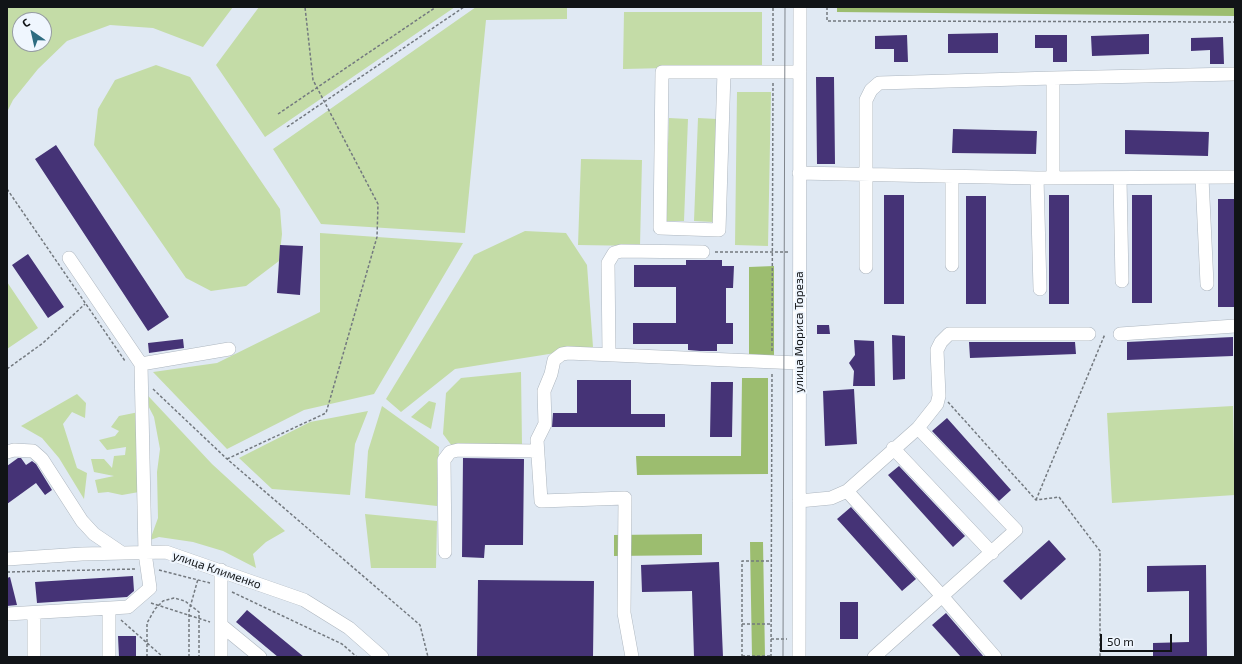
<!DOCTYPE html>
<meta charset="utf-8">
<style>
body{margin:0}
#map{position:relative;width:1242px;height:664px;overflow:hidden;background:#e0e9f3;font-family:"Exo 2",sans-serif}
canvas{display:block}
.frame{position:absolute;inset:0;border:8px solid #111417;pointer-events:none}
.north{position:absolute;left:12px;top:12px;width:40px;height:40px;box-sizing:border-box;background:#eff6fe;border:1px solid #969ca2;border-radius:50%;rotate:326deg;font-size:11px;font-weight:700;line-height:16px;text-align:center;color:#111417}
.north::after{content:'';display:block;margin:auto;width:14px;height:18px;background:#2d6c81;clip-path:polygon(50% 0,100% 100%,50% 72%,0 100%)}
.scale{position:absolute;left:1100px;top:634px;width:72px;height:18px;box-sizing:border-box;border:2px solid #111417;border-top:0;padding-left:5px;font-size:12px;line-height:14px;white-space:nowrap;color:#111417;-webkit-text-stroke:3px #eff6fe;paint-order:stroke}
</style>
<div id="map">
<canvas width="1242" height="664"></canvas>
<div class="frame"></div>
<div class="north">С</div>
<div class="scale">50 m</div>
</div>
<script>
const context = document.querySelector('canvas').getContext('2d');
context.lineJoin = 'round';
function fillPath(path, color) {
  context.fillStyle = color;
  context.fill(path, 'evenodd');
}
function poly(rows) {
  const path = new Path2D();
  for (const r of rows) {
    path.moveTo(r[0], r[1]);
    for (let i = 2; i < r.length; i += 2) path.lineTo(r[i], r[i + 1]);
  }
  return path;
}
function stroke(path, color, width, dash) {
  context.strokeStyle = color;
  context.lineWidth = width;
  context.lineCap = dash ? 'butt' : 'round';
  context.setLineDash(dash || []);
  context.stroke(path);
}
function write(font, color, halo, rows, align = 'center') {
  context.font = font + ' "Exo 2",sans-serif';
  context.lineWidth = 4;
  context.setLineDash([]);
  context.textBaseline = 'middle';
  context.strokeStyle = halo;
  context.fillStyle = color;
  for (const [text, x, y, turn = 0] of rows) {
    context.save();
    context.translate(x, y);
    context.rotate((+turn || 0) * Math.PI / 180);
    context.textAlign = isNaN(turn) ? turn : align;
    if (halo) context.strokeText(text, 0, 0);
    context.fillText(text, 0, 0);
    context.restore();
  }
}
fillPath(poly([
 [7,7,233,7,203,47,153,28,110,25,67,41,38,69,13,100,7,112],
 [20,20,44,20,44,44,20,44],
 [259,7,455,7,265,137,216,65],
 [476,7,567,7,567,19,486,20,465,233,321,224,273,149],
 [624,12,762,12,762,70,711,67,623,69],
 [156,65,190,77,280,209,282,234,279,261,246,286,211,291,186,278,94,145,98,109,115,80],
 [737,92,771,92,768,246,735,245],
 [669,118,688,119,684,221,665,221],
 [698,118,717,119,713,222,694,221],
 [581,159,642,160,640,246,578,245],
 [525,231,566,233,587,265,593,347,455,369,401,412,386,399,474,255],
 [320,233,463,243,374,394,304,410,227,449,153,372,217,363,320,312],
 [7,282,38,328,7,349],
 [521,372,522,445,452,446,443,434,446,393,461,378],
 [137,384,212,464,285,531,266,542,253,554,256,568,223,551,193,542,159,537,150,540,158,518,157,472,160,449,154,417],
 [77,394,86,403,85,418,72,412,63,424,77,468,87,473,84,499,59,458,42,438,21,426],
 [429,401,436,403,431,429,411,417],
 [382,406,439,447,437,506,365,498,368,451],
 [1233,406,1235,495,1112,503,1107,413],
 [368,411,355,444,350,495,272,489,239,458,310,422],
 [139,412,139,492,122,495,108,492,98,493,95,480,114,476,94,472,91,459,104,459,112,468,114,456,125,455,126,447,107,450,99,440,115,436,119,431,111,427,119,416],
 [365,514,437,521,436,568,371,568]
]), '#c4dca7');
fillPath(poly([
 [837,7,1235,7,1235,16,837,12],
 [774,266,774,357,749,358,749,267],
 [742,378,768,378,768,474,637,475,636,456,741,456],
 [702,534,702,555,614,556,614,535],
 [750,542,763,542,765,657,752,657]
]), '#9cbd6f');
fillPath(poly([
 [998,33,998,53,948,53,948,34],
 [1149,34,1149,54,1092,56,1091,36],
 [907,35,908,62,894,62,894,49,875,49,875,36],
 [1035,35,1067,35,1067,62,1053,62,1053,48,1035,48],
 [1223,37,1224,64,1210,64,1210,50,1191,51,1191,38],
 [816,77,834,77,835,164,817,164],
 [953,129,1037,131,1036,154,952,153],
 [1125,130,1209,132,1208,156,1125,154],
 [56,145,169,317,148,331,35,159],
 [884,195,904,195,904,304,884,304],
 [1049,195,1069,195,1069,304,1049,304],
 [1132,195,1152,195,1152,303,1132,303],
 [966,196,986,196,986,304,966,304],
 [1218,199,1235,199,1235,307,1218,307],
 [280,245,303,246,300,295,277,293],
 [28,254,64,307,48,318,12,265],
 [686,260,722,260,722,266,734,266,733,288,726,288,726,323,733,323,733,344,717,344,717,351,700,351,688,350,688,344,633,344,633,323,676,323,676,287,634,287,634,265,686,265],
 [817,325,829,325,830,334,817,334],
 [892,335,905,336,905,379,893,380],
 [1233,337,1233,356,1127,360,1127,342],
 [183,339,184,348,149,353,148,343],
 [854,340,874,341,875,386,853,386,854,371,849,363,855,355],
 [969,342,1075,342,1076,354,970,358],
 [577,380,631,380,631,414,665,414,665,427,552,427,553,413,577,413],
 [711,382,733,382,732,437,710,437],
 [854,389,857,444,825,446,823,391],
 [947,418,1011,490,999,501,932,431],
 [18,458,21,458,26,465,32,461,36,464,52,490,45,495,36,483,7,504,7,466],
 [463,458,524,459,523,545,485,545,484,558,462,557],
 [899,466,965,536,953,547,888,475],
 [851,507,916,579,902,591,837,519],
 [1049,540,1066,559,1021,600,1003,581],
 [719,562,723,657,694,657,692,591,642,592,641,565],
 [1206,565,1207,657,1153,657,1153,643,1189,642,1189,591,1147,592,1147,566],
 [133,576,134,591,127,597,37,603,35,582],
 [10,577,17,605,7,606,7,578],
 [478,580,594,581,593,657,477,657],
 [840,602,858,602,858,639,840,639],
 [247,610,304,657,278,657,236,622],
 [946,613,984,657,961,657,932,625],
 [118,636,136,636,136,657,119,657]
]), '#453376');
const minor = poly([
 [724,72,719,230,660,228,662,72,800,72],
 [1053,78,1235,74],
 [799,173,1037,178,1235,177],
 [952,177,952,265],
 [1037,178,1040,289],
 [1202,178,1207,284],
 [1120,179,1122,281],
 [866,267,866,100,871,90,879,83,1053,78,1053,178],
 [1120,334,1235,326],
 [609,354,608,263,614,253,621,251,703,252],
 [141,364,229,349],
 [893,448,992,553],
 [7,452,14,450,33,451,42,459,82,521,94,534,122,553],
 [847,491,942,596,995,657],
 [799,501,831,498,847,491,918,428,937,404,939,396,937,350,941,342,949,334,1089,334],
 [445,552,444,460,450,452,458,450,537,451],
 [7,559,82,554,166,552,304,600,349,628,382,657],
 [221,570,221,657],
 [109,609,109,657],
 [34,613,34,657],
 [7,614,128,607,150,588,145,553,141,364,69,258],
 [221,625,260,657],
 [632,657,624,613,625,498,541,501,537,440,545,424,544,391,551,374,554,360,562,354,568,353,799,363],
 [799,657,800,7],
 [874,657,1016,530,918,428]
]);
stroke(minor, '#adb6bf', 14);
stroke(poly([
 [827,7,827,21,1235,22],
 [773,61,773,7],
 [278,114,436,7],
 [287,127,464,7],
 [7,189,125,361],
 [715,252,789,252],
 [772,351,773,83],
 [7,369,43,343,85,304],
 [153,389,227,459,420,625,428,657],
 [948,402,1036,500,1059,497,1100,551,1100,657],
 [227,459,326,413,377,237,378,204,313,80,305,7],
 [1036,500,1105,334],
 [159,570,210,583],
 [7,572,136,569],
 [232,592,342,644,357,657],
 [151,603,210,622],
 [121,620,163,657],
 [742,624,771,624],
 [771,639,787,639],
 [742,656,771,656],
 [147,657,147,623,155,609,163,601,174,598,185,601,199,612,199,657],
 [189,657,189,611,198,579],
 [742,657,742,561,771,561],
 [771,657,772,373]
]), '#73797f', 1.5, [3, 2]);
stroke(minor, '#fff', 13);
stroke(poly([
 [783,657,785,7]
]), '#7f858c', 1);
write('12px', '#111417', '#eff6fe', [
 ["улица Мориса Тореза",799,332,-90],
 ["улица Клименко",217,570,19]
]);
</script>
